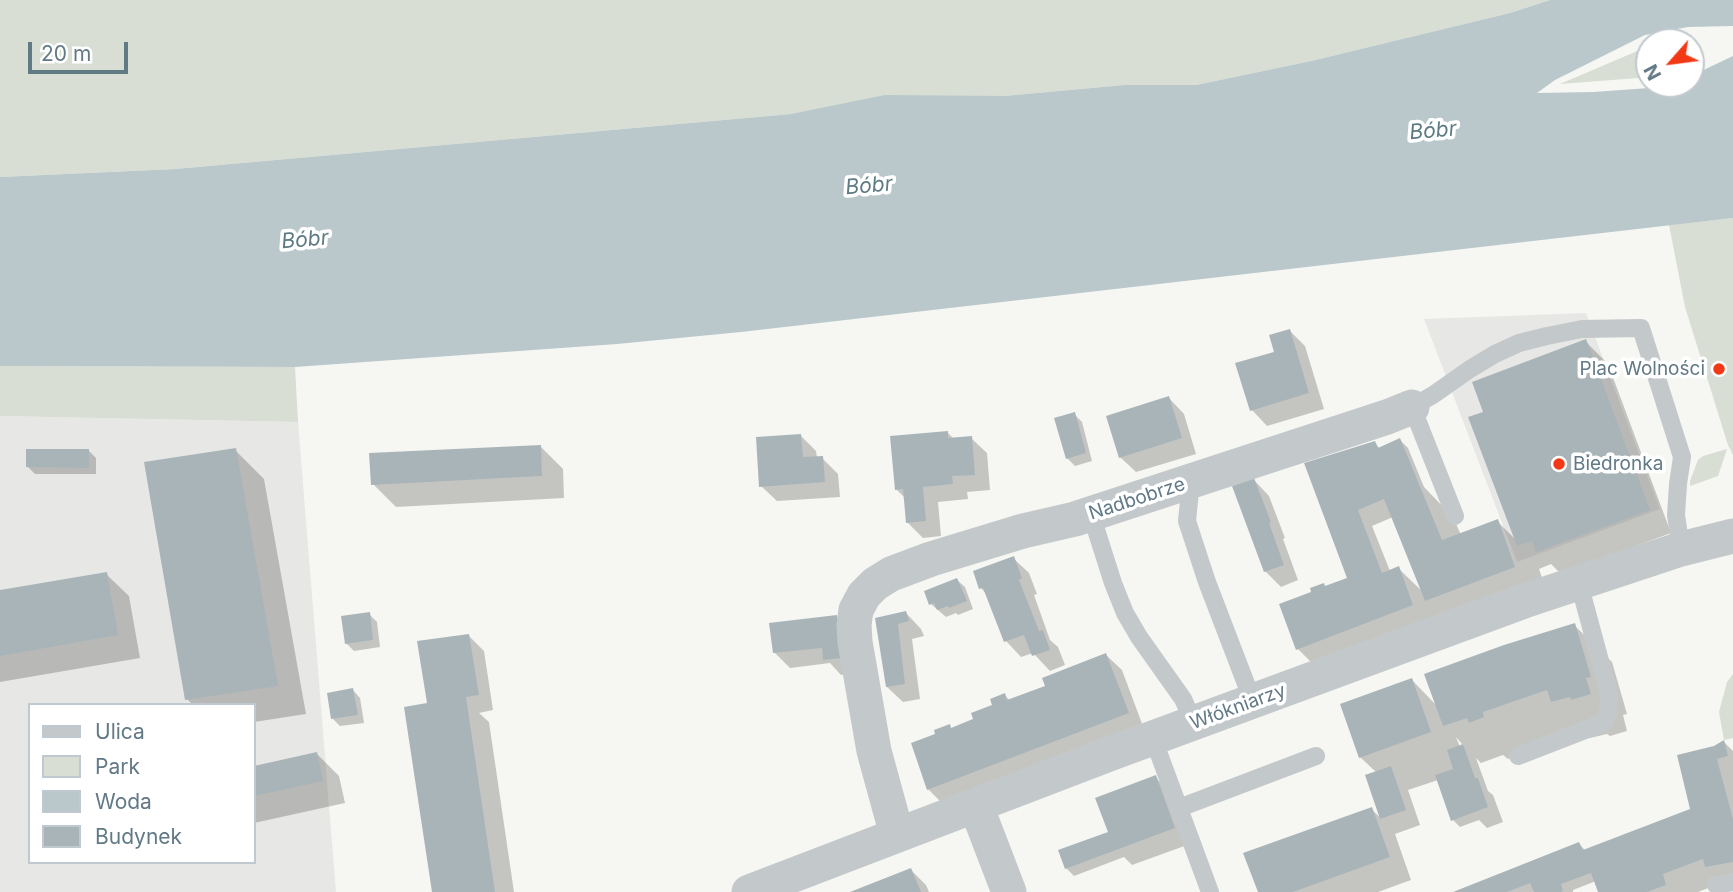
<!DOCTYPE html>
<meta charset="utf-8">
<style>
body{margin:0}
#map{position:relative;width:1733px;height:892px;overflow:hidden;background:#f6f6f2;font-family:Inter,sans-serif}
canvas{display:block}
.legend{position:absolute;left:28px;top:703px;width:228px;height:161px;box-sizing:border-box;background:#fff;border:2px solid #c0c9cf;margin:0;padding:9px 12px;list-style:none;font-size:21px;color:#627986}
.legend li{display:flex;align-items:center;gap:14px;height:35px}
.legend b{width:35px;border:2px solid #c0c9cf}
.north{position:absolute;left:1635px;top:28px;width:70px;height:70px;box-sizing:border-box;background:#fff;border:2px solid #c0c9cf;border-radius:50%;rotate:242deg;font-size:19px;font-weight:700;line-height:28px;text-align:center;color:#627986}
.north::after{content:'';display:block;margin:auto;width:24px;height:32px;background:#f33815;clip-path:polygon(50% 0,100% 100%,50% 72%,0 100%)}
.scale{position:absolute;left:28px;top:42px;width:100px;height:32px;box-sizing:border-box;border:4px solid #627986;border-top:0;padding-left:9px;font-size:21px;line-height:24px;white-space:nowrap;color:#627986;-webkit-text-stroke:5px #fff;paint-order:stroke}
</style>
<div id="map">
<canvas width="1733" height="892"></canvas>
<ul class="legend">
<li><b style="height:9px;background:#c3c8cb"></b>Ulica</li>
<li><b style="height:19px;background:#d8ded3"></b>Park</li>
<li><b style="height:19px;background:#bac8cc"></b>Woda</li>
<li><b style="height:19px;background:#a9b4b8"></b>Budynek</li>
</ul>
<div class="north">N</div>
<div class="scale">20 m</div>
</div>
<script>
const context = document.querySelector('canvas').getContext('2d');
context.lineJoin = 'round';
function fillPath(path, color) {
  context.fillStyle = color;
  context.fill(path, 'evenodd');
}
function poly(rows) {
  const path = new Path2D();
  for (const r of rows) {
    path.moveTo(r[0], r[1]);
    for (let i = 2; i < r.length; i += 2) path.lineTo(r[i], r[i + 1]);
  }
  return path;
}
function stroke(path, color, width, dash) {
  context.strokeStyle = color;
  context.lineWidth = width;
  context.lineCap = dash ? 'butt' : 'round';
  context.setLineDash(dash || []);
  context.stroke(path);
}
function write(font, color, halo, rows, align = 'center') {
  context.font = font + ' Inter,sans-serif';
  context.lineWidth = 7;
  context.setLineDash([]);
  context.textBaseline = 'middle';
  context.strokeStyle = halo;
  context.fillStyle = color;
  for (const [text, x, y, turn = 0] of rows) {
    context.save();
    context.translate(x, y);
    context.rotate((+turn || 0) * Math.PI / 180);
    context.textAlign = isNaN(turn) ? turn : align;
    if (halo) context.strokeText(text, 0, 0);
    context.fillText(text, 0, 0);
    context.restore();
  }
}
fillPath(poly([
 [1586,313,1660,509,1517,562,1424,319],
 [0,416,298,422,336,892,0,892],
 [30,705,254,705,254,862,30,862]
]), '#e7e7e5');
fillPath(poly([
 [0,0,1550,0,1510,13,1311,61,1196,85,1124,85,1004,96,833,107,791,114,175,169,0,177],
 [1649,46,1649,76,1638,78,1560,84],
 [1733,218,1733,455,1728,445,1685,307,1669,225],
 [0,366,295,367,298,422,0,416],
 [1727,449,1718,476,1690,486,1690,481,1698,460,1703,456],
 [1733,674,1733,738,1724,740,1719,712,1727,682]
]), '#d8ded3');
fillPath(poly([
 [1550,0,1733,0,1733,26,1688,27,1645,35,1555,80,1537,93,1593,92,1664,87,1671,84,1691,84,1691,76,1733,56,1733,218,741,332,617,344,295,367,0,366,0,177,175,169,791,114,885,95,1004,96,1124,85,1196,85,1311,61,1510,13]
]), '#bac8cc');
fillPath(poly([
 [1290,331,1305,346,1324,409,1267,426,1252,410,1276,353],
 [1585,341,1608,364,1671,533,1561,574,1551,564,1539,569,1551,604,1313,664,1298,649,1326,588,1349,579,1306,464,1375,443,1380,449,1400,440,1408,448,1424,487,1453,517,1461,535,1497,521,1516,540,1485,413],
 [1393,517,1424,593,1398,568,1390,571,1372,526],
 [1169,398,1184,414,1196,454,1136,472,1120,457],
 [1074,414,1082,422,1092,461,1075,466,1067,458],
 [947,432,954,439,971,438,987,453,990,490,967,492,968,499,938,502,941,536,923,538,907,522,905,498,896,489],
 [800,435,816,451,817,458,822,458,838,474,840,497,777,501,761,486],
 [540,446,563,469,564,498,396,507,373,484],
 [88,450,96,458,96,474,35,474,28,467],
 [235,450,264,479,306,714,254,722,254,705,193,705,187,699],
 [1254,480,1269,496,1285,538,1283,539,1298,580,1281,587,1265,571],
 [1013,558,1029,573,1037,594,1034,595,1050,640,1058,647,1065,665,1050,671,1033,653,1021,657,1006,641,988,596,981,588],
 [106,574,129,596,140,658,0,682,0,592],
 [957,580,965,587,973,609,958,615,956,613,946,617,931,604],
 [906,613,921,629,924,636,912,639,920,699,903,702,887,687,877,619],
 [369,614,377,622,380,647,354,651,346,643],
 [837,617,852,633,856,673,841,675,830,663,790,668,774,652],
 [1574,625,1612,662,1627,714,1623,715,1627,731,1610,736,1607,734,1590,738,1580,728,1508,759,1503,755,1481,763,1476,758,1488,791,1493,795,1503,822,1487,828,1479,820,1460,827,1453,820,1438,780,1408,790,1420,825,1395,834,1411,880,1378,892,1259,892,1371,809,1382,819,1367,776,1377,773,1360,757,1412,680,1437,706],
 [1456,737,1462,744,1464,746,1460,747],
 [469,636,484,651,493,710,479,713,489,722,514,892,434,892,429,705],
 [1106,655,1122,670,1144,729,944,805,928,789,938,735,949,726,952,729,976,720,994,706,1005,695,1010,701,1047,687],
 [353,690,360,698,364,723,340,726,333,719],
 [1724,742,1733,751,1733,880,1724,882,1698,892,1600,892,1596,881,1573,890,1573,892,1457,892,1579,844,1586,851,1690,811,1715,747],
 [317,754,339,776,345,803,254,823,254,767],
 [1156,778,1171,793,1190,844,1132,865,1124,857,1074,876,1066,868,1110,833],
 [911,870,926,885,929,892,854,892]
]), '#0003');
fillPath(poly([
 [1290,329,1309,393,1250,411,1235,363,1274,352,1269,335],
 [1586,339,1650,510,1536,552,1532,541,1517,546,1468,417,1483,412,1472,382],
 [1169,396,1182,438,1119,458,1106,416],
 [1075,412,1086,453,1066,459,1054,418],
 [948,431,948,438,972,436,975,475,952,476,953,484,923,487,926,521,906,523,903,489,895,490,890,436],
 [801,434,803,457,823,456,825,482,759,487,756,437],
 [1400,438,1442,540,1498,519,1515,567,1425,601,1384,499,1358,510,1382,573,1399,566,1413,605,1296,650,1279,604,1311,592,1310,588,1324,583,1325,586,1347,578,1304,463,1375,441,1378,448],
 [541,445,542,476,371,485,369,453],
 [236,448,278,686,185,700,144,462],
 [26,449,89,449,89,468,26,467],
 [1254,478,1271,522,1269,523,1284,565,1264,572,1232,486],
 [1014,556,1022,578,1019,580,1039,631,1043,630,1050,650,1032,656,1024,635,1004,642,983,588,979,589,973,571],
 [107,572,118,635,0,656,0,590],
 [957,578,967,601,949,608,948,606,937,610,934,603,929,605,924,591],
 [906,611,909,621,898,624,905,684,886,687,875,618],
 [370,612,373,640,345,644,341,616],
 [837,615,842,658,823,660,822,648,773,653,769,623],
 [1575,623,1591,677,1586,678,1591,694,1571,700,1570,697,1551,702,1547,690,1483,712,1484,717,1469,723,1467,718,1443,726,1424,674,1504,645],
 [469,634,479,695,466,697,495,892,432,892,404,707,427,703,417,641],
 [1106,653,1129,713,927,790,911,743,935,734,934,730,950,724,951,728,973,719,971,713,992,705,990,699,1005,693,1007,700,1045,686,1042,678],
 [1412,678,1431,732,1359,758,1340,704],
 [353,688,358,715,331,719,327,693],
 [1724,740,1728,756,1717,759,1733,819,1733,862,1705,867,1703,859,1663,874,1666,885,1647,892,1598,892,1591,873,1561,884,1563,891,1561,892,1534,892,1530,883,1507,892,1453,892,1579,842,1583,850,1690,809,1677,755,1714,746],
 [1463,744,1475,778,1478,778,1488,807,1451,821,1435,775,1453,769,1447,750],
 [317,752,323,781,254,796,254,766],
 [1391,766,1406,810,1380,819,1365,775],
 [1156,775,1175,828,1065,869,1058,850,1108,832,1095,798],
 [1372,807,1390,857,1293,892,1258,892,1243,853],
 [911,868,921,892,850,892]
]), '#a9b4b8');
stroke(poly([
 [1191,481,1187,521,1207,582,1253,702],
 [1091,514,1113,583,1125,613,1139,637,1183,699,1194,723],
 [1455,516,1412,407,1433,395,1470,369,1495,354,1519,343,1547,336,1582,329,1641,328,1682,457,1678,484,1676,515,1681,549],
 [1153,738,1210,892],
 [1518,756,1603,723,1608,714,1609,694,1579,583],
 [1179,808,1316,756],
 [1716,885,1733,882]
]), '#c3c8cb', 18);
stroke(poly([
 [976,806,1009,892],
 [897,835,874,751,855,642,854,625,856,610,864,595,875,584,891,574,931,559,1023,531,1075,519,1387,417,1412,407],
 [749,892,1112,753,1524,601,1681,549,1733,536]
]), '#c3c8cb', 35);
for (const [x, y, r, color] of [
 [1719,369,7,"#f33815"],
 [1559,464,7,"#f33815"]
]) {
  const dot = new Path2D();
  dot.arc(x, y, r, 0, 2 * Math.PI);
  context.fillStyle = color;
  context.fill(dot);
  stroke(dot, '#fff', 2.5);
}
write('19px', '#627986', '#fff', [
 ["Plac Wolności",1705,369],
 ["Biedronka",1573,464,"left"]
], 'right');
write('19px', '#627986', '#fff', [
 ["Nadbobrze",1137,499,-18],
 ["Włókniarzy",1238,707,-20]
]);
write('italic 21px', '#5e7b83', '#fff', [
 ["Bóbr",1433,131,-5],
 ["Bóbr",869,186,-5],
 ["Bóbr",305,240,-5]
]);
</script>
